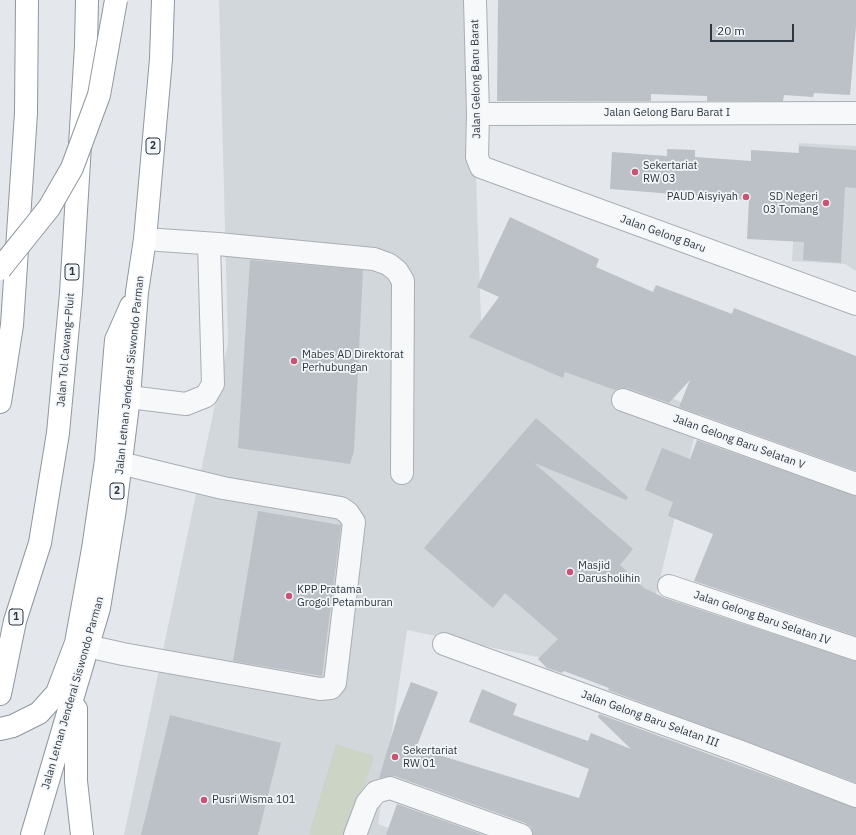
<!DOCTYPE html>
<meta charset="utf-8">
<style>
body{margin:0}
#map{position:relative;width:856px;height:835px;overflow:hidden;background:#e4e7eb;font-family:"IBM Plex Sans",sans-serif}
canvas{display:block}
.scale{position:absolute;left:710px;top:24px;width:84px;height:18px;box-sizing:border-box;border:2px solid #2d3742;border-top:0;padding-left:5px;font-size:12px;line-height:14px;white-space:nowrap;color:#2d3742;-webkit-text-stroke:3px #f3f6f8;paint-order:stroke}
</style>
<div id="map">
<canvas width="856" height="835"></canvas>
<div class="scale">20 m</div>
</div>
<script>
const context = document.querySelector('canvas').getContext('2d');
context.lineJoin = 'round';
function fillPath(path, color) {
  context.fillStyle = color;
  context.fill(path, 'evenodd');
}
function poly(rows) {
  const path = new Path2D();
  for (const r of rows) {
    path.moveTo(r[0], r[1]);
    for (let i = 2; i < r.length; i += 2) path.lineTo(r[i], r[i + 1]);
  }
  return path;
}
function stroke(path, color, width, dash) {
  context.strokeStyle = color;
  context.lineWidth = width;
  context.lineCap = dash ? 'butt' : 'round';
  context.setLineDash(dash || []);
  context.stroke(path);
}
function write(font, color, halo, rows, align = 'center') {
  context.font = font + ' "IBM Plex Sans",sans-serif';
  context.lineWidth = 3.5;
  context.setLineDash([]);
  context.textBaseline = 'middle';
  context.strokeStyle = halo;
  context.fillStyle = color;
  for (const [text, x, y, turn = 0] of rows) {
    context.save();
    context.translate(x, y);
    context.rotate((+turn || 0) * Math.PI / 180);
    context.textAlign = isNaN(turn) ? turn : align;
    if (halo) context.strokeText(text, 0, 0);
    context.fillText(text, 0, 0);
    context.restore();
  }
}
fillPath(poly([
 [219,0,473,0,474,120,481,321,701,410,656,595,576,665,407,630,378,824,408,835,124,835,228,343],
 [799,143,856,146,856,271,845,264,792,261]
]), '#d2d7dc');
fillPath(poly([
 [336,744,374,756,350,835,312,835,309,834]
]), '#cbd4c5');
fillPath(poly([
 [498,0,856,0,856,26,850,95,814,93,813,97,784,95,783,101,707,101,707,96,651,94,651,101,497,101],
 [799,146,856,150,856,188,845,187,841,263,803,260,804,242,747,239,749,200,610,189,612,152,667,156,667,149,695,150,695,157,751,161,751,150,799,153],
 [510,217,599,259,596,267,653,292,656,285,732,314,734,308,856,356,856,471,679,407,690,380,669,403,627,388,621,388,615,390,565,372,563,378,469,337,499,297,477,287],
 [250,260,363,270,354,451,350,464,238,448],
 [536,418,628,497,626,500,534,463,633,549,620,565,644,588,665,598,856,661,856,783,608,690,609,688,564,671,562,673,547,668,538,659,558,639,505,593,493,608,424,548],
 [697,440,856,496,856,636,694,581,713,534,668,516,673,502,645,490,662,448,690,459],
 [258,511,341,525,322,676,233,661],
 [411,682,438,692,416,748,579,798,589,769,469,722,482,689,517,704,513,715,588,741,591,733,631,749,598,717,599,714,856,808,856,835,533,835,531,827,525,823,394,776,379,778,398,715],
 [170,715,281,743,258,835,141,835],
 [397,804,484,835,386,835]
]), '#bbc1c7');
const minor = poly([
 [475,0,478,114,477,157,481,167,856,304],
 [478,114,856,113],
 [145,239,218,244,374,259,388,264,397,271,403,281,402,473],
 [129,397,186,404,206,396,213,384,209,244],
 [623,400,856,484],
 [669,586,856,649],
 [444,644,744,753,856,796],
 [87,646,123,654,320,689,331,688,335,683,354,522,348,513,341,508,223,488,120,463],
 [355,835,367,803,376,792,390,788,521,835]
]);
const highway = poly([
 [0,402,12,325,26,113,27,0],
 [0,694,15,621,40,543,58,433,71,293,86,46,87,0],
 [76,709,76,781,82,835],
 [0,729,13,726,39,713,57,693,76,643,93,549,106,460,116,340,131,306],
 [32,835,99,608,115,509,129,397,137,292,145,239,161,59,163,0]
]);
stroke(minor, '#a9afb5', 24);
stroke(highway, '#8c97a0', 24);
stroke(minor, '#f6f8f9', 22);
stroke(highway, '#fff', 22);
const highwayBridge = poly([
 [0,269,49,208,72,168,99,95,116,0]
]);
stroke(highwayBridge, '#8c97a0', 24, []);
stroke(highwayBridge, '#fff', 22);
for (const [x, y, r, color] of [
 [635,172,4,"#c55475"],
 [746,197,4,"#c55475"],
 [826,203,4,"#c55475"],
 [294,361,4,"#c55475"],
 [570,572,4,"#c55475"],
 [289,596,4,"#c55475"],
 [395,757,4,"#c55475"],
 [204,800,4,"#c55475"]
]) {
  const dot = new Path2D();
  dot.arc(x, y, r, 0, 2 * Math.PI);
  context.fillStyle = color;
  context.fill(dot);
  stroke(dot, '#f3f6f8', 1.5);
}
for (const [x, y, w] of [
 [153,146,14],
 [72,272,14],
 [117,491,14],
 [16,617,14]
]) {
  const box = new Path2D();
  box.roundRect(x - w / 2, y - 8, w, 16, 3);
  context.fillStyle = '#f3f6f8';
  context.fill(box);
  stroke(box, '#2d3742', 1);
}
write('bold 10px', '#2d3742', null, [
 ["2",153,146],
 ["1",72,272],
 ["2",117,491],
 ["1",16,617]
]);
write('11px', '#2d3742', '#f3f6f8', [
 ["Jalan Gelong Baru Barat",476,79,-91],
 ["Jalan Gelong Baru Barat I",667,113],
 ["Jalan Gelong Baru",663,234,20],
 ["Jalan Tol Cawang–Pluit",66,350,-85],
 ["Jalan Letnan Jenderal Siswondo Parman",130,375,-84],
 ["Jalan Gelong Baru Selatan V",739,442,20],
 ["Jalan Gelong Baru Selatan IV",762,618,19],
 ["Jalan Letnan Jenderal Siswondo Parman",73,693,-74],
 ["Jalan Gelong Baru Selatan III",650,719,20]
]);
write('11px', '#2d3742', '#f3f6f8', [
 ["Sekertariat",643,166],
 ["RW 03",643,179],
 ["PAUD Aisyiyah",738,197,"right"],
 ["SD Negeri",818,197,"right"],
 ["03 Tomang",818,210,"right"],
 ["Mabes AD Direktorat",302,355],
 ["Perhubungan",302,368],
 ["Masjid",578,566],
 ["Darusholihin",578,579],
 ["KPP Pratama",297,590],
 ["Grogol Petamburan",297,603],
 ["Sekertariat",403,751],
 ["RW 01",403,764],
 ["Pusri Wisma 101",212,800]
], 'left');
</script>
